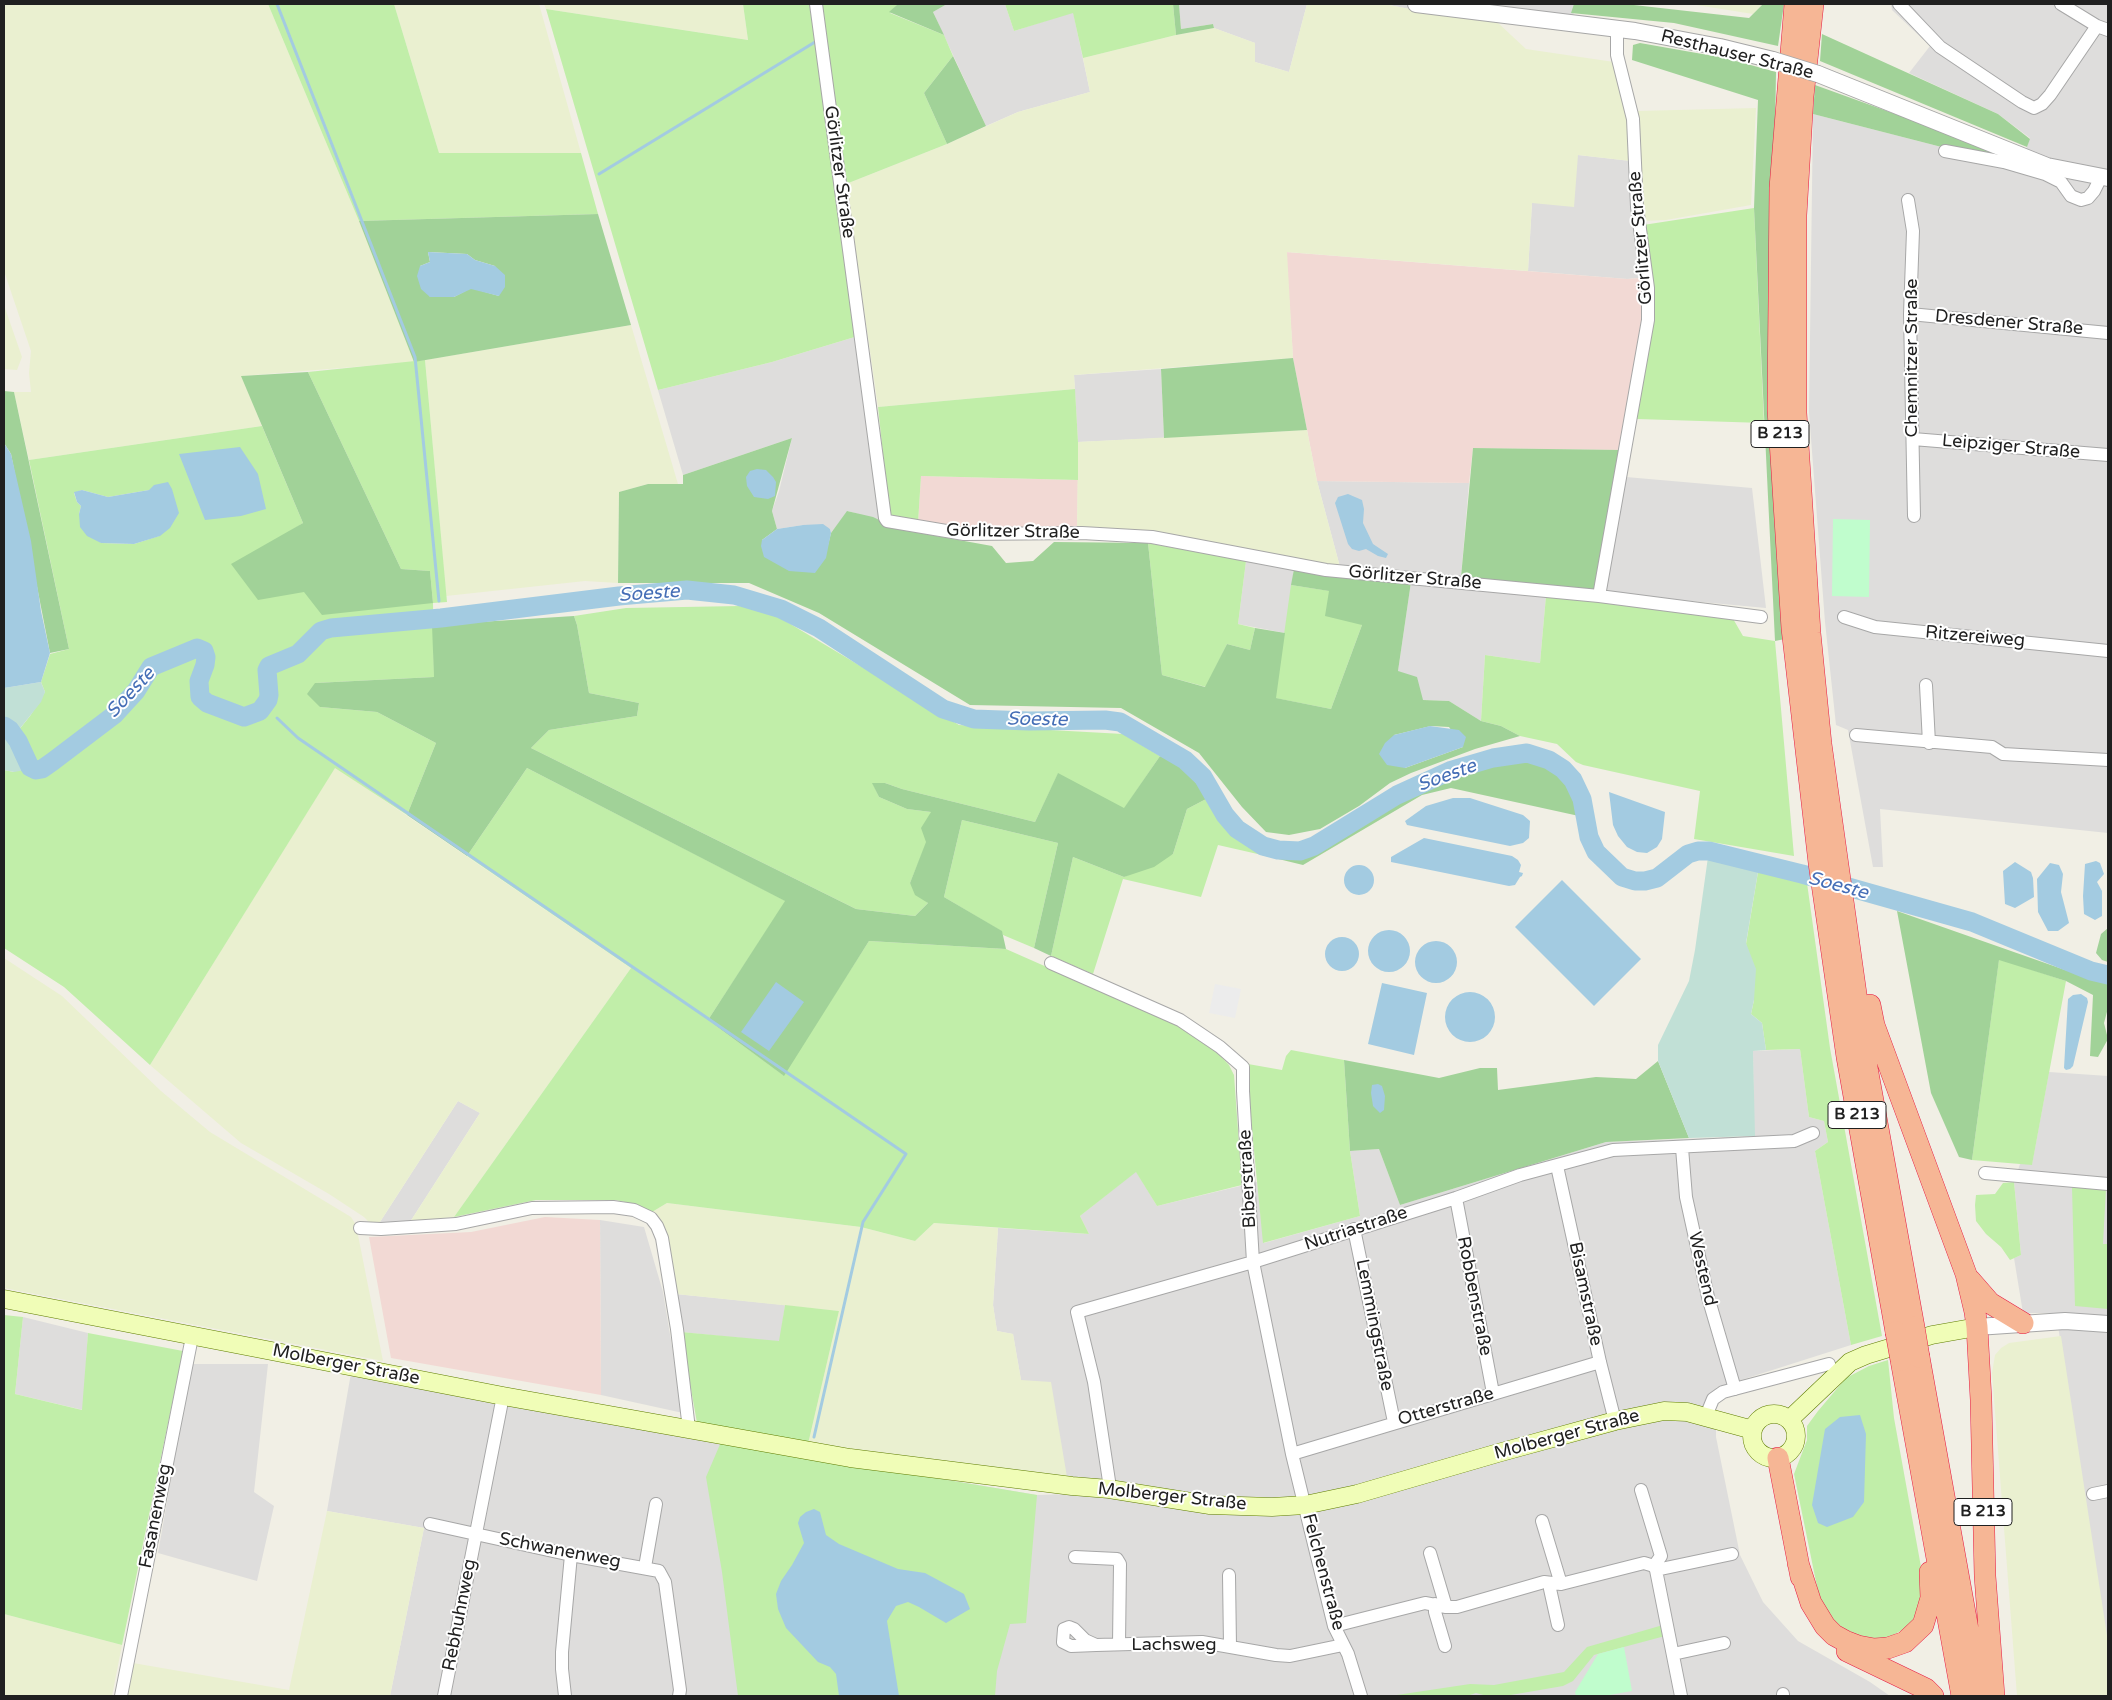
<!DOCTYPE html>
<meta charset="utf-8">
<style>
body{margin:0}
#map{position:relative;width:2112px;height:1700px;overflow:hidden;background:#f1efe5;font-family:"Varela Round",sans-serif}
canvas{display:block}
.frame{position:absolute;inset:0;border:5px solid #202020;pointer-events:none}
</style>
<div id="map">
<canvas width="2112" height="1700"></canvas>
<div class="frame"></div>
</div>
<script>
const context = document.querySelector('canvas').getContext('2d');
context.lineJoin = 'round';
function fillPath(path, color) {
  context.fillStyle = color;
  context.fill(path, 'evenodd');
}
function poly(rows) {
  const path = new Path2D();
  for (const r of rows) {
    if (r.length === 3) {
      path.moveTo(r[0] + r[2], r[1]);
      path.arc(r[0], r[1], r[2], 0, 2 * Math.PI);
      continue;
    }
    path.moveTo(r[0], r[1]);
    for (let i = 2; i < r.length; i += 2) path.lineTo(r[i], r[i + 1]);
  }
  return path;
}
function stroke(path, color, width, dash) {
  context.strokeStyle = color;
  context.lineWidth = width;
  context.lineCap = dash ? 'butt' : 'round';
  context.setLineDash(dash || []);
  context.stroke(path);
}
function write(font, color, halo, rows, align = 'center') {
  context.font = font + ' "Varela Round",sans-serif';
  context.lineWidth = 4;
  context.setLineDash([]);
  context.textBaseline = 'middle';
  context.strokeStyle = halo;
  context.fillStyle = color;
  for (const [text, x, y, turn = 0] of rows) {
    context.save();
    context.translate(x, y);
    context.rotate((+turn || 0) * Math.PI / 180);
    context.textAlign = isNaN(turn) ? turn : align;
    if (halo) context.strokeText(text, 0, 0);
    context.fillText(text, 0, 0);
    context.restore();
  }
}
fillPath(poly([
 [947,4,1005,4,1014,31,1073,12,1090,92,1018,112,986,126,933,12],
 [1179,4,1307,4,1289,72,1255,62,1255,43,1214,28,1213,24,1181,29],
 [1384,4,1577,4,1568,30,1425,12],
 [1891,4,2108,4,2108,833,1880,809,1883,867,1873,867,1848,730,1836,725,1825,622,1809,412,1813,114,1961,152,2022,161,2030,138,1998,114,1909,73,1930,46,1892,10],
 [1578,155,1631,161,1631,207,1640,278,1627,279,1528,271,1532,203],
 [858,336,881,512,878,520,848,511,831,533,830,529,803,525,777,529,772,511,779,491,792,438,683,475,658,390,772,362],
 [1161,369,1164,438,1078,442,1074,375],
 [1626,477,1752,488,1766,608,1604,593],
 [1317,481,1469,483,1461,577,1340,567],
 [1246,561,1294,569,1285,633,1238,624],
 [1411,582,1546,596,1540,663,1485,655,1481,721,1449,701,1422,700,1398,671],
 [1800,1049,1809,1117,1824,1121,1828,1142,1815,1151,1851,1345,1716,1388,1716,1437,1740,1555,1763,1602,1798,1641,1870,1682,1890,1696,390,1696,424,1528,327,1511,351,1373,721,1442,1037,1495,1070,1494,1021,1380,1013,1334,997,1331,993,1305,998,1228,1089,1234,1080,1216,1136,1171,1157,1206,1257,1182,1264,1243,1360,1216,1350,1151,1379,1149,1400,1205,1606,1142,1754,1136,1753,1051],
 [2049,1072,2108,1076,2107,1642,2056,1313,2023,1313,2014,1258,2021,1255,2014,1182,2020,1164,2032,1164],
 [458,1101,480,1113,410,1222,380,1222],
 [600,1220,644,1227,663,1292,683,1413,601,1395],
 [676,1294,785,1305,780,1342,681,1332],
 [23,1317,88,1333,83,1410,15,1394],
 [191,1364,268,1364,254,1492,274,1506,257,1581,158,1553]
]), '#dedddc');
fillPath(poly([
 [1286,252,1627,279,1640,278,1644,317,1622,450,1473,448,1469,483,1317,481,1293,358],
 [921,476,1078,480,1077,529,964,529,918,523],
 [545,1217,600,1220,601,1395,391,1358,369,1237,471,1232]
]), '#f2d9d4');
fillPath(poly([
 [4,4,268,4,359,221,414,362,242,376,262,426,29,460,14,392,31,392,29,373,31,351,4,271],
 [394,4,539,4,581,153,439,153],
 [544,4,743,4,748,40,546,9],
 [1307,4,1384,4,1425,12,1496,21,1526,49,1614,62,1626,102,1631,161,1578,155,1574,207,1532,203,1528,271,1287,252,1293,358,1074,375,1075,389,878,407,846,184,947,144,1018,112,1090,92,1083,58,1176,35,1214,28,1255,43,1255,62,1289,72],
 [1690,4,1763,4,1753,14],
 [1756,108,1751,205,1666,220,1643,221,1637,111],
 [4,305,22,357,17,370,4,369],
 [631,325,678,484,648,484,619,492,618,583,585,581,446,596,425,360],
 [1307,430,1317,481,1340,567,1077,529,1078,442],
 [335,767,631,968,454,1217,410,1222,480,1113,458,1101,380,1222,371,1224,364,1217,329,1194,241,1143,150,1065],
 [4,958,62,996,161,1091,210,1132,351,1217,356,1225,383,1361,4,1288],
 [667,1203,861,1227,915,1241,934,1223,998,1228,993,1305,997,1331,1013,1334,1021,1380,1051,1382,1068,1483,808,1444,839,1311,676,1294,652,1212],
 [2061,1336,2108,1642,2108,1696,2017,1696,1992,1373,1995,1355,2001,1348,2009,1343],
 [327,1511,424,1528,390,1696,127,1696,133,1663,289,1690],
 [4,1614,122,1645,112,1696,4,1696]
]), '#eaf0d0');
fillPath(poly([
 [268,4,394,4,439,153,581,153,598,214,359,221],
 [743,4,813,4,858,336,772,362,658,390,546,9,748,40],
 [822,4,898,4,890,13,944,35,953,56,924,93,947,144,846,184],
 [1005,4,1173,4,1176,35,1083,58,1073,13,1014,31],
 [1754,208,1764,423,1637,419,1653,319,1643,225],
 [425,360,447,602,433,603,434,677,315,683,320,707,377,712,436,743,407,815,335,768,150,1065,64,987,4,948,4,770,14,772,17,741,14,736,30,716,45,692,41,682,50,654,69,649,29,460,262,426,303,523,289,532,304,592,433,603,430,571,401,569,308,372],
 [82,490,108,497,149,490,159,536,134,544,101,543,79,514,81,506,77,502,74,493],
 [1075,389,1078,442,1078,480,921,476,918,523,893,519,889,511,878,407],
 [1148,543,1246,561,1238,624,1255,628,1250,650,1227,644,1206,687,1162,675],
 [1291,585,1330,591,1362,625,1331,709,1275,698],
 [1546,596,1732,617,1743,636,1775,641,1794,856,1694,839,1700,791,1583,765,1576,762,1557,744,1520,736,1501,726,1481,721,1485,655,1540,663],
 [740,606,777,616,959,725,1123,734,1160,756,1124,809,1058,774,1035,822,902,789,885,783,873,784,879,797,907,809,931,812,927,842,910,883,928,903,915,916,856,909,531,748,549,730,637,716,639,703,589,693,577,625,574,616,626,608],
 [527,768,786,901,708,1020,783,1075,869,941,1006,949,1178,1025,1216,1051,1229,1065,1234,1075,1242,1185,1157,1206,1136,1172,1080,1216,1089,1234,934,1223,915,1241,861,1227,667,1203,652,1212,638,1205,616,1200,536,1200,454,1217,631,968,467,856],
 [1208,798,1234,832,1262,852,1262,855,1218,845,1201,897,1123,879,1093,974,1051,956,1073,857,1124,877,1173,854,1187,809],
 [962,820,1058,843,1034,948,1003,935,1001,931,944,897],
 [1758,872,1807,883,1830,1048,1882,1336,1851,1345,1815,1151,1828,1142,1824,1121,1809,1117,1800,1049,1766,1050,1762,1023,1751,1014,1754,1000,1746,944],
 [1999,959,2066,981,2032,1165,1972,1160],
 [1291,1050,1344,1060,1350,1151,1360,1216,1263,1243,1246,1069,1248,1064,1282,1070,1286,1056],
 [2014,1182,2021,1255,2010,1260,2001,1247,1986,1234,1976,1221,1975,1205,1976,1195,1995,1194,2003,1183],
 [2072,1187,2106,1188,2103,1244,2108,1244,2108,1309,2075,1306],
 [785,1305,839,1311,808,1444,697,1423,681,1332,779,1341],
 [4,1315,23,1317,15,1394,82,1410,88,1333,183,1351,122,1645,4,1614],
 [1888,1360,1894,1418,1925,1589,1923,1605,1909,1626,1888,1638,1869,1644,1849,1638,1821,1606,1794,1474,1807,1440,1807,1426,1818,1411,1846,1378,1869,1366],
 [721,1442,1037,1495,1026,1623,1010,1624,997,1671,995,1696,738,1696,722,1572,706,1477],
 [1663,1625,1665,1636,1594,1655,1573,1681,1563,1686,1505,1696,1487,1696,1476,1693,1467,1696,1390,1696,1470,1684,1494,1685,1564,1672,1587,1647]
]), '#c1eea9');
fillPath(poly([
 [898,4,947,4,933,12,944,35,889,12],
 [1173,4,1179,4,1181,29,1213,24,1214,28,1176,35],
 [1574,4,1625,4,1749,18,1763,4,1784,4,1778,46,1674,23,1571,13],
 [1822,34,1998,114,2030,139,2027,147,1820,61],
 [1640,43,1725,58,1776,72,1774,188,1785,639,1775,641,1754,208,1758,100,1632,60,1633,45],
 [953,56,986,126,947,144,924,93],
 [1815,85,1981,145,2022,161,1961,152,1813,114],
 [598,214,631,325,414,362,359,221],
 [428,252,467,254,475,260,495,266,499,296,471,288,454,297,430,297,420,266,430,262],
 [1293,358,1307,430,1164,438,1161,369],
 [308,372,401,569,430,571,433,603,322,615,304,592,258,600,231,564,303,523,241,376],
 [4,391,14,392,69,649,50,653,11,454,4,443],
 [792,438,772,511,777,529,762,540,828,545,831,533,847,511,873,517,898,529,992,546,1006,563,1033,561,1054,542,1148,543,1162,675,1205,687,1227,644,1250,650,1255,628,1285,633,1276,698,1331,709,1362,625,1325,616,1329,591,1291,585,1294,569,1411,582,1398,671,1417,677,1423,700,1449,701,1481,721,1501,726,1520,736,1475,749,1411,773,1390,783,1359,806,1320,829,1289,835,1266,832,1242,807,1199,753,1121,708,970,705,819,613,749,583,618,583,619,492,648,484,683,484,683,475],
 [1431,726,1449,727,1463,747,1405,768,1394,735],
 [1473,448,1622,450,1595,590,1461,577],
 [574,616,577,625,589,693,639,703,637,716,549,730,531,748,856,909,915,916,928,903,915,895,910,883,926,842,921,828,931,812,907,809,879,797,872,783,885,783,902,789,1035,822,1058,773,1124,808,1160,756,1183,767,1208,798,1187,809,1173,854,1154,867,1124,877,1073,857,1051,956,1034,948,1058,843,962,820,944,897,1002,931,1006,949,869,941,784,1076,708,1020,785,901,527,768,467,856,407,815,436,743,377,712,320,707,307,694,315,683,434,677,432,625],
 [1522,758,1546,766,1569,786,1579,816,1451,788,1422,795,1303,865,1262,855,1262,852,1305,853,1422,787,1461,770],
 [1897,911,2068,971,2078,969,2108,977,2108,1008,2104,1023,2108,1039,2098,1057,2090,1056,2093,995,2066,981,1999,960,1972,1160,1959,1157,1931,1093],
 [2108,928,2108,962,2102,960,2096,953,2101,934],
 [1344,1060,1439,1078,1480,1068,1497,1068,1498,1090,1596,1077,1636,1079,1658,1061,1689,1138,1606,1142,1400,1205,1379,1149,1350,1151]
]), '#a1d298');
fillPath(poly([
 [41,682,45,692,41,702,14,736,28,758,25,770,14,772,4,770,4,688],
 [1708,857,1758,872,1746,943,1756,969,1754,1000,1751,1014,1762,1023,1766,1050,1753,1051,1755,1136,1689,1138,1658,1061,1658,1045,1689,981,1695,950]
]), '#c1e0d6');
fillPath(poly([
 [1833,519,1870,520,1869,597,1832,596],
 [1624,1647,1632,1691,1604,1696,1576,1696,1575,1692,1598,1654]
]), '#c0fdcd');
fillPath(poly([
 [1215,984,1241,989,1235,1018,1209,1013]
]), '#ececec');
fillPath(poly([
 [428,252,467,254,475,260,495,266,505,275,505,287,499,296,471,289,454,297,430,297,421,289,417,276,420,266,430,262],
 [4,443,11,454,31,541,41,611,50,653,41,682,4,688],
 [240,447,258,474,266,509,241,516,205,520,179,454],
 [757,469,766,470,773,477,776,482,775,496,768,499,754,497,747,486,746,477,750,471],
 [168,482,172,489,179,513,170,528,160,536,134,544,101,543,87,536,80,527,79,514,81,506,77,502,74,492,82,490,108,497,149,490,154,485],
 [1348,494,1362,500,1364,509,1363,523,1373,544,1388,554,1386,558,1378,556,1366,549,1359,551,1352,549,1348,544,1335,503,1338,497],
 [823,524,830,529,831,533,826,558,815,573,789,571,764,557,761,546,762,540,777,529,803,525],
 [1430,726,1459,730,1466,737,1463,747,1405,768,1387,765,1379,754,1385,743,1394,735],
 [1609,792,1665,812,1662,839,1657,847,1647,853,1637,852,1627,847,1618,836,1613,825],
 [1453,798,1470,798,1523,815,1530,821,1529,838,1523,843,1510,846,1407,825,1405,821,1426,806],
 [1424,838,1512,856,1518,860,1521,865,1519,872,1523,873,1522,876,1520,877,1515,885,1509,886,1391,862,1391,857],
 [2096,861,2100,863,2104,874,2097,882,2102,891,2102,916,2095,920,2084,914,2083,896,2085,864],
 [2015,862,2031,872,2033,878,2034,897,2015,908,2005,904,2003,871],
 [2050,863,2059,865,2063,874,2061,892,2069,923,2058,931,2048,931,2038,912,2037,879],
 [1359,880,15],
 [1562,880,1641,959,1594,1006,1515,927],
 [1389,951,21],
 [1342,954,17],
 [1436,962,21],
 [776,982,804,1002,769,1051,741,1032],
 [1382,983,1427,993,1414,1055,1368,1044],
 [1470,1017,25],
 [2081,994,2087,998,2088,1002,2073,1066,2070,1069,2066,1070,2064,1068,2068,999,2073,995],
 [1378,1084,1382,1086,1385,1096,1384,1110,1380,1113,1373,1106,1371,1093,1372,1085],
 [1860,1415,1866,1434,1864,1502,1853,1517,1827,1527,1818,1523,1812,1505,1825,1429,1840,1417],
 [814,1509,820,1512,826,1535,839,1544,898,1569,925,1573,964,1594,970,1609,946,1623,919,1607,908,1602,896,1606,887,1621,899,1696,839,1696,836,1674,830,1667,818,1662,786,1628,778,1609,776,1594,781,1581,792,1565,804,1543,798,1523,800,1517,806,1512]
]), '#a3cbe1');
stroke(poly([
 [277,4,415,357,439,601],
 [599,174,815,42],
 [277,718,298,738,906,1154,863,1222,814,1437]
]), '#a3cbe1', 3);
stroke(poly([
 [4,726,10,730,18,741,30,767,36,770,42,769,52,762,114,715,136,691,151,667,197,648,204,651,206,657,205,665,199,681,200,697,207,703,244,717,260,711,268,700,269,695,267,670,269,666,298,654,321,631,331,628,441,618,619,596,687,590,734,595,781,609,819,628,943,709,974,719,1029,721,1105,720,1120,722,1185,760,1203,777,1225,815,1237,829,1263,846,1278,850,1300,851,1314,846,1397,795,1452,770,1493,758,1527,753,1549,760,1563,769,1573,780,1582,799,1589,837,1596,852,1622,877,1635,881,1645,881,1657,878,1688,854,1698,851,1709,851,1802,874,1972,922,2091,971,2108,975]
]), '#a3cbe1', 19);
const minor = poly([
 [816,4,885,518,887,521,964,534,1082,533,1152,537,1326,570,1599,596,1761,617],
 [1899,4,1940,47,2022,102,2034,108,2042,104,2050,95,2097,26],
 [2061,4,2097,26,2108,30],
 [1945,151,2004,162,2045,174,2061,182,2071,196,2081,200,2088,198,2094,191,2101,177],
 [1908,200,1913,231,1910,314,1914,516],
 [1910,314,2108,333],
 [1913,439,2108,455],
 [1599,596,1648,320,1648,288,1637,207,1633,119,1617,55,1617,28],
 [1844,617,1875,627,2108,651],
 [1926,685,1929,743],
 [1856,735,1992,747,2003,754,2108,760],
 [1051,963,1180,1020,1220,1047,1243,1067,1243,1091,1253,1262,1292,1454,1334,1626,1348,1654,1361,1696],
 [1682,1148,1686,1197,1708,1297,1735,1389],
 [1557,1166,1600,1362,1615,1421],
 [1985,1173,2108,1184],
 [1456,1198,1493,1393],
 [360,1228,381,1229,456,1224,532,1208,613,1207,634,1210,651,1218,657,1226,662,1238,677,1329,689,1429],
 [1354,1229,1394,1422],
 [1706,1416,1713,1399,1723,1392,1829,1364],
 [1292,1454,1600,1362],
 [1109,1489,1109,1481,1094,1382,1077,1312,1253,1262,1456,1198,1520,1175,1613,1150,1794,1141,1813,1133],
 [1641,1490,1661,1556,1654,1566],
 [2093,1494,2108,1491],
 [1542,1521,1561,1584],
 [430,1524,571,1555,659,1571,665,1582,680,1690,679,1696],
 [1430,1553,1446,1607],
 [1075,1557,1117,1559,1120,1564,1119,1644],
 [645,1567,656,1504],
 [1656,1570,1732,1554],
 [1229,1575,1230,1646],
 [1550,1583,1550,1589,1558,1625],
 [1435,1604,1435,1612,1445,1646],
 [1334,1626,1425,1603,1446,1607,1457,1607,1544,1582,1561,1584,1644,1563,1654,1566,1656,1570,1681,1696],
 [1096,1645,1071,1646,1063,1642,1064,1629,1069,1627,1074,1629,1085,1640,1096,1645,1202,1642,1276,1655,1290,1656,1343,1645],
 [1673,1654,1724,1643],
 [1783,1694,1783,1696],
 [121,1696,192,1337],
 [444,1696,503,1396],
 [565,1696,562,1669,562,1652,571,1555]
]);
const tertiary = poly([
 [1416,4,1635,31,1720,47,1773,60],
 [1818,74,2047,166,2108,178],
 [1977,1327,2065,1321,2108,1324]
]);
const secondary = poly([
 [4,1299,503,1396,850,1458,1072,1486,1109,1489,1210,1505,1272,1507,1305,1505,1357,1494,1498,1453,1615,1421,1664,1411,1687,1412,1753,1430],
 [1774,1436,22],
 [1789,1420,1850,1362,1866,1355,1932,1335,1977,1327]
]);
const trunk = poly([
 [1795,4,1780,188,1778,409,1792,628,1819,863,1847,1057,1896,1332],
 [1813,4,1803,96,1796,215,1796,413,1810,633,1821,744,1864,1051,1914,1327],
 [1870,1005,1874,1025,1966,1274,1975,1312,1977,1327,1981,1400,1985,1576,1994,1696],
 [1970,1280,1990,1303,2023,1323],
 [1919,1357,1980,1696],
 [1901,1360,1962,1696],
 [1778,1458,1801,1577],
 [1798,1563,1811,1603,1825,1626,1834,1635,1845,1641,1858,1646,1874,1649,1888,1648,1905,1642,1923,1625,1931,1598,1930,1572],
 [1847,1651,1926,1689,1933,1696]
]);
stroke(minor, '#a7a7a7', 14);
stroke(tertiary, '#a7a7a7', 18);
stroke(secondary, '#5f7d00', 19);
stroke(trunk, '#e61b45', 22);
stroke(minor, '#fff', 12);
stroke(tertiary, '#fff', 16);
stroke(secondary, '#f0fdb7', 18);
stroke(trunk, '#f6b695', 21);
const tertiaryBridge = poly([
 [1773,60,1818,74]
]);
const trunkBridge = poly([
 [1914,1327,1919,1357],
 [1896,1332,1901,1360]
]);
stroke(tertiaryBridge, '#a7a7a7', 18, []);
stroke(trunkBridge, '#e61b45', 22, []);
stroke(tertiaryBridge, '#fff', 16);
stroke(trunkBridge, '#f6b695', 21);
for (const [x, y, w] of [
 [1780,434,58],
 [1857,1115,58],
 [1983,1512,58]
]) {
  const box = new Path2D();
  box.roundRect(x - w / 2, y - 13.5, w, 27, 4);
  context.fillStyle = '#fff';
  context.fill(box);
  stroke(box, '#202020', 1);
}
write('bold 16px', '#202020', null, [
 ["B 213",1780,434],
 ["B 213",1857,1115],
 ["B 213",1983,1512]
]);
write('18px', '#202020', '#fff', [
 ["Resthauser Straße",1737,55,14],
 ["Görlitzer Straße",839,172,82],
 ["Görlitzer Straße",1641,238,-95],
 ["Dresdener Straße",2009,323,5],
 ["Chemnitzer Straße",1912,358,-90],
 ["Leipziger Straße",2011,447,5],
 ["Görlitzer Straße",1013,532,1],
 ["Görlitzer Straße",1415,578,5],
 ["Ritzereiweg",1975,637,5],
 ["Biberstraße",1248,1179,-93],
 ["Nutriastraße",1356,1229,-18],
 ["Westend",1702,1269,77],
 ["Bisamstraße",1585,1294,78],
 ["Robbenstraße",1474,1296,79],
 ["Lemmingstraße",1374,1325,79],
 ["Molberger Straße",346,1365,11],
 ["Otterstraße",1446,1407,-16],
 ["Molberger Straße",1567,1435,-15],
 ["Molberger Straße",1172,1497,6],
 ["Fasanenweg",156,1516,-79],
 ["Schwanenweg",560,1551,11],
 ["Felchenstraße",1323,1572,75],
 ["Rebhuhnweg",460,1615,-79],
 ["Lachsweg",1174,1645]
]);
write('italic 19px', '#456eb6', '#fff', [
 ["Soeste",649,594,-4],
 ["Soeste",131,693,-47],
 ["Soeste",1037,720,1],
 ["Soeste",1447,776,-20],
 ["Soeste",1838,886,15]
]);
</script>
